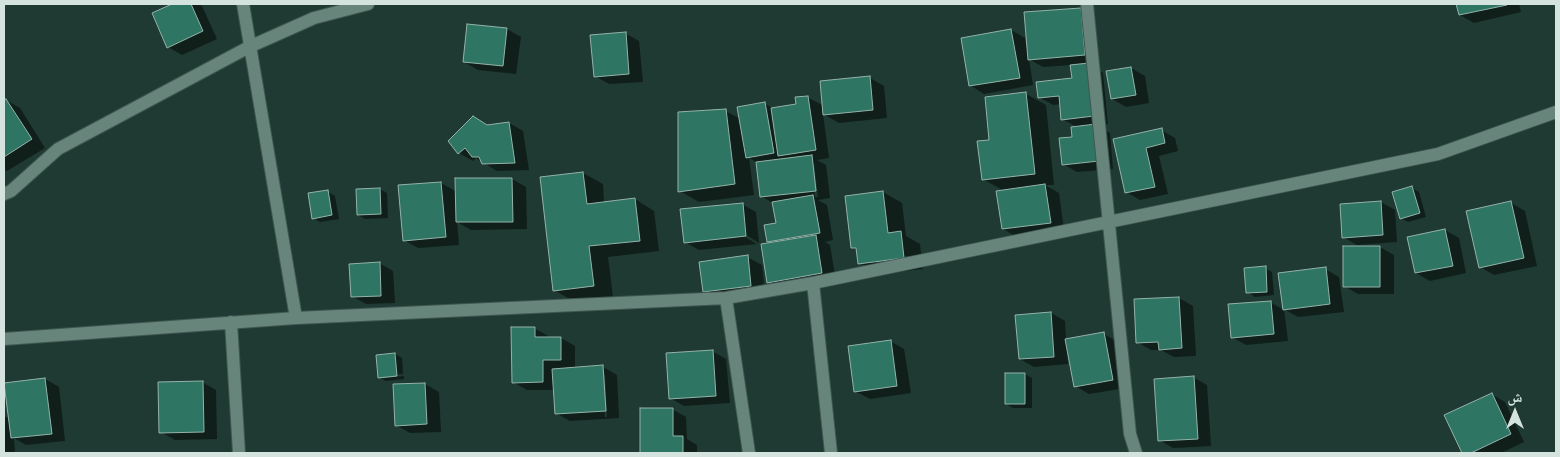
<!DOCTYPE html>
<meta charset="utf-8">
<style>
body{margin:0}
#map{position:relative;width:1560px;height:457px;overflow:hidden;background:#1e3a32;font-family:"Exo 2","Noto Naskh Arabic",sans-serif}
canvas{display:block}
.frame{position:absolute;inset:0;border:5px solid #d4e3de;pointer-events:none}
.north{position:absolute;left:1490px;top:387px;width:50px;height:50px;-webkit-text-stroke:4px #1e3a32;paint-order:stroke;rotate:0deg;font-size:14px;font-weight:700;line-height:20px;text-align:center;color:#d4e3de}
.north::after{content:'';display:block;margin:auto;width:18px;height:22px;background:#d4e3de;clip-path:polygon(50% 0,100% 100%,50% 72%,0 100%)}
</style>
<div id="map">
<canvas width="1560" height="457"></canvas>
<div class="frame"></div>
<div class="north">ش</div>
</div>
<script>
const context = document.querySelector('canvas').getContext('2d');
context.lineJoin = 'round';
function fillPath(path, color) {
  context.fillStyle = color;
  context.fill(path, 'evenodd');
}
function poly(rows) {
  const path = new Path2D();
  for (const r of rows) {
    path.moveTo(r[0], r[1]);
    for (let i = 2; i < r.length; i += 2) path.lineTo(r[i], r[i + 1]);
  }
  return path;
}
function stroke(path, color, width, dash) {
  context.strokeStyle = color;
  context.lineWidth = width;
  context.lineCap = dash ? 'butt' : 'round';
  context.setLineDash(dash || []);
  context.stroke(path);
}
fillPath(poly([
 [175,4,198,4,202,6,217,39,182,55,168,47,153,14],
 [1458,4,1519,4,1521,12,1474,23,1460,15],
 [1081,9,1095,17,1099,62,1087,63,1103,73,1108,124,1096,125,1110,133,1113,169,1077,172,1063,164,1077,127,1062,119,1061,104,1053,105,1039,97,1073,79,1071,65,1043,67,1029,59,1033,85,984,94,970,85,1011,30,1025,38,1026,45,1028,45],
 [507,29,521,37,516,74,478,70,464,62],
 [625,33,639,41,643,82,609,84,595,76],
 [1131,68,1145,76,1149,103,1126,107,1112,99],
 [870,78,884,86,887,118,839,123,823,114,829,158,817,160,826,165,830,198,818,200,827,205,833,240,825,242,830,245,836,281,782,290,768,282,772,244,768,241,777,224,773,203,761,196,758,163,749,158,754,195,699,202,680,191,725,111,741,119,765,104,773,108,798,105,807,97,824,106],
 [812,164,814,164,818,197,815,197],
 [1026,94,1046,105,1054,185,1045,185,1059,193,1064,230,1017,237,1003,229,1004,191,983,179,991,141,986,98],
 [6,100,20,108,45,148,7,171,4,169,4,101],
 [509,123,523,131,529,170,497,171,476,158,473,161,459,153,488,126],
 [1161,130,1175,138,1178,151,1159,156,1168,194,1140,200,1126,192,1114,140],
 [583,173,603,184,604,203,635,199,654,211,659,251,608,257,613,297,573,301,554,290],
 [456,179,512,179,526,187,527,229,471,230,457,222,459,245,418,248,404,240,441,183,457,192],
 [1412,188,1419,192,1426,217,1408,222,1401,218],
 [380,189,387,193,388,218,365,219,358,215],
 [328,192,335,196,339,219,320,222,313,218],
 [883,192,902,203,906,236,920,244,923,269,879,274,860,263,858,251,852,247],
 [910,256,911,258,876,263,876,260],
 [1381,202,1395,210,1397,242,1357,245,1343,237],
 [1511,203,1525,211,1537,266,1494,275,1480,267],
 [742,204,756,212,759,243,741,232,740,234,757,244,699,250,685,242],
 [1445,230,1459,238,1466,273,1430,281,1416,273],
 [1380,247,1394,255,1394,294,1358,294,1344,286],
 [747,257,762,265,765,294,718,299,704,291],
 [379,263,393,271,395,303,366,304,352,296],
 [1265,268,1272,272,1274,295,1255,297,1248,292],
 [1325,269,1339,277,1344,312,1298,317,1284,309,1288,341,1246,345,1232,337,1270,302,1284,310,1280,274],
 [1179,298,1193,306,1196,356,1174,357,1161,350,1151,350,1137,342,1135,301],
 [1051,313,1065,321,1066,340,1104,334,1118,342,1126,388,1089,394,1075,386,1069,350,1067,350,1068,364,1034,367,1020,359],
 [534,328,548,336,548,338,561,338,575,346,575,368,603,367,617,375,619,418,570,421,556,413,554,390,527,390,513,382],
 [602,374,605,374,607,417,605,417],
 [890,341,904,349,911,393,870,399,855,391],
 [712,351,726,359,730,403,684,406,670,398],
 [395,354,402,358,403,374,384,376,384,378,404,376,404,379,386,381,379,377],
 [1025,374,1032,378,1032,408,1013,408,1006,404],
 [1193,377,1207,385,1211,446,1173,448,1159,440],
 [45,379,59,387,65,441,26,445,14,438,15,453,4,453,4,416,10,419],
 [202,382,216,390,217,439,175,440,161,432],
 [425,384,439,392,441,432,410,433,396,425],
 [1491,394,1505,402,1524,442,1501,453,1464,453,1446,416],
 [641,409,672,409,686,417,687,439,697,445,697,453,642,453]
]), '#0007');
const building = poly([
 [172,4,191,4,203,31,167,48,152,13,172,4],
 [1456,4,1507,4,1507,5,1459,15,1456,4],
 [1081,8,1085,55,1028,60,1024,12,1081,8],
 [467,24,507,28,503,66,463,62,467,24],
 [1011,29,1020,78,969,86,961,38,1011,29],
 [626,32,629,74,594,77,590,35,626,32],
 [1089,63,1094,116,1061,120,1059,96,1038,98,1036,82,1072,78,1070,65,1089,63],
 [1131,67,1136,95,1111,99,1106,71,1131,67],
 [870,76,873,110,823,115,820,81,870,76],
 [1026,92,1035,174,982,180,977,141,989,140,985,97,1026,92],
 [808,96,816,150,778,156,771,108,796,104,795,97,808,96],
 [6,99,32,139,4,157,4,100,6,99],
 [765,102,774,153,746,158,737,107,765,102],
 [726,109,735,184,678,192,678,112,726,109],
 [473,116,487,125,509,122,515,163,482,164,479,157,472,157,465,148,458,154,448,141,473,116],
 [1096,124,1099,161,1062,165,1059,138,1072,137,1071,127,1096,124],
 [1162,128,1165,143,1146,148,1155,187,1125,193,1113,139,1162,128],
 [812,155,816,191,760,197,756,162,812,155],
 [583,172,587,204,635,198,640,241,589,246,594,286,553,291,540,177,583,172],
 [455,178,512,178,513,222,456,222,455,178],
 [441,182,446,237,403,241,398,185,441,182],
 [1045,184,1051,223,1002,229,996,191,1045,184],
 [1412,186,1420,213,1400,219,1392,192,1412,186],
 [380,188,381,214,357,215,356,189,380,188],
 [328,190,332,215,312,219,308,193,328,190],
 [883,191,888,233,901,231,904,258,858,264,856,248,851,248,845,196,883,191],
 [813,195,820,233,767,242,764,225,776,223,772,202,813,195],
 [1381,201,1383,235,1342,238,1340,204,1381,201],
 [1511,201,1524,258,1479,268,1466,211,1511,201],
 [743,203,746,236,684,243,680,209,743,203],
 [1445,229,1453,266,1415,273,1407,237,1445,229],
 [816,235,822,273,767,283,761,244,816,235],
 [1343,246,1380,246,1380,287,1343,287,1343,246],
 [748,255,751,286,703,292,699,262,748,255],
 [380,262,381,296,351,297,349,264,380,262],
 [1266,266,1267,292,1246,293,1244,268,1266,266],
 [1326,267,1330,304,1283,310,1278,273,1326,267],
 [1179,297,1182,348,1159,350,1158,342,1136,343,1134,299,1179,297],
 [1271,301,1274,334,1231,338,1228,304,1271,301],
 [1051,312,1054,357,1019,359,1015,315,1051,312],
 [511,327,535,327,535,337,561,337,561,360,543,360,543,382,512,383,511,327],
 [1104,332,1113,380,1074,387,1065,339,1104,332],
 [891,340,897,386,854,392,848,346,891,340],
 [713,350,716,396,669,399,666,353,713,350],
 [395,353,397,376,378,378,376,355,395,353],
 [603,365,606,411,555,414,552,369,603,365],
 [1005,373,1025,373,1025,404,1005,404,1005,373],
 [1194,376,1198,439,1158,441,1154,379,1194,376],
 [45,378,52,434,11,438,4,383,45,378],
 [203,381,204,432,159,433,158,382,203,381],
 [425,383,427,424,395,426,393,384,425,383],
 [1492,393,1511,434,1471,453,1462,453,1444,415,1492,393],
 [640,408,673,408,673,436,683,436,683,453,640,453,640,408]
]);
fillPath(building, '#2f7563');
stroke(building, '#94b3a9', 1);
const minor = poly([
 [243,4,296,318],
 [1087,4,1130,434,1136,453],
 [4,194,11,191,58,149,249,47,314,18,368,4],
 [813,283,831,453],
 [726,298,749,453],
 [231,322,239,453],
 [4,339,296,318,726,298,813,283,1438,154,1556,112]
]);
stroke(minor, '#3f5751', 14);
stroke(minor, '#67857b', 12);
</script>
